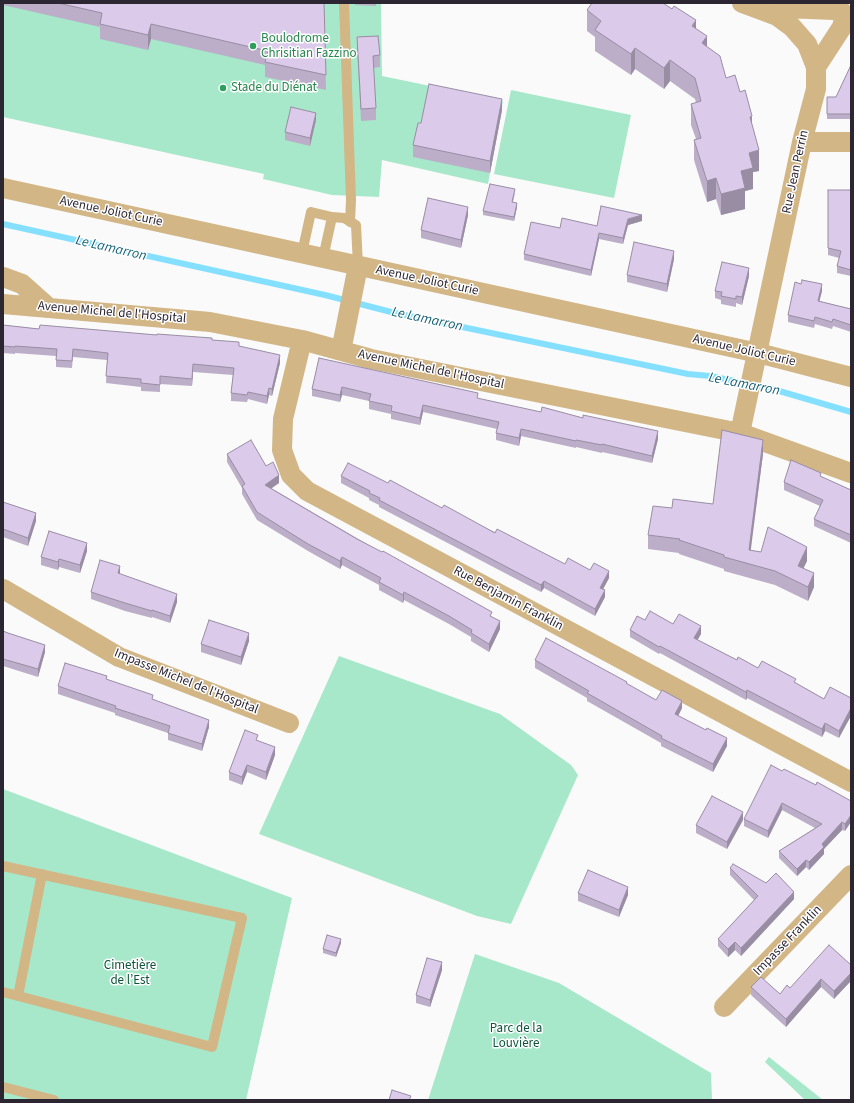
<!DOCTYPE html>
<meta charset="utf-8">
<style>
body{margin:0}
#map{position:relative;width:854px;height:1103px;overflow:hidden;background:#fafafa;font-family:"Source Sans 3",sans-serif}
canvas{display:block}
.frame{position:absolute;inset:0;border:4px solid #2c2532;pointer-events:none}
</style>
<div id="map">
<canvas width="854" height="1103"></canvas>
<div class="frame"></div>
</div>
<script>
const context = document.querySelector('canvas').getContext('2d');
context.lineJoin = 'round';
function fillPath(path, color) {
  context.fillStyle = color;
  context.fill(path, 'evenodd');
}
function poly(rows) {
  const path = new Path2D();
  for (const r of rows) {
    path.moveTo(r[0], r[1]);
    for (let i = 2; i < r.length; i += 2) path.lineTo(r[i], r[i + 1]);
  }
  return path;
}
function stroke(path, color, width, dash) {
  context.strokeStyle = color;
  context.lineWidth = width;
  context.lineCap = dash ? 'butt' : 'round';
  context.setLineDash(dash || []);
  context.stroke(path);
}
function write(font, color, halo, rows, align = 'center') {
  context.font = font + ' "Source Sans 3",sans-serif';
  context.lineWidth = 3;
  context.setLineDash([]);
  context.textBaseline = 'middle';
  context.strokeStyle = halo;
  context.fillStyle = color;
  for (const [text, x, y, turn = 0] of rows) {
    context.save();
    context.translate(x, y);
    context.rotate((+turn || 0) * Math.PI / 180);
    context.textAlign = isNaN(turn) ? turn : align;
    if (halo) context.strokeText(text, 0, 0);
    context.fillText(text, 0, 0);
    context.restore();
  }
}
fillPath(poly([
 [3,3,381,3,382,76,503,101,488,184,382,160,379,197,332,195,263,179,264,174,3,117],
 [511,90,631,115,614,198,494,174],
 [339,656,500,714,571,765,578,775,511,924,477,916,259,834],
 [3,789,292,898,246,1100,3,1100],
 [475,954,559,983,711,1073,712,1100,428,1100],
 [769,1057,823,1100,805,1100,765,1062]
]), '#a8e8ca');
stroke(poly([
 [3,224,325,295,395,313,688,374,710,376,769,388,851,412]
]), '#85e0ff', 6);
stroke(poly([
 [344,3,351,200,350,222],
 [302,253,311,212,332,217],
 [323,258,332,217,344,218,356,225,358,266],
 [3,866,242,918,212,1047,3,992],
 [18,996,42,874],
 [3,1087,54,1100]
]), '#d2b686', 10);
stroke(poly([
 [777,16,784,8,834,10,842,12,844,19,842,27,816,67],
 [802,142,851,142],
 [3,188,758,353,851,377],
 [3,277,22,284,49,308],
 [3,304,210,322,302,340,371,359,740,433,851,473],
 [302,340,283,419,282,450,291,475,307,491,851,782],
 [341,351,358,266],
 [740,433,802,142,816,89,816,67,807,44,792,27,777,16,742,3],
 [3,589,119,657,289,723],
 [724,1007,851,875]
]), '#d2b686', 20);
fillPath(poly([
 [3,3,324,3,326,90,265,77,265,65,151,39,148,50,100,39,100,27,3,5],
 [355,3,376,3,376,6,355,5],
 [587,10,696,29,726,78,740,92,752,125,759,171,753,172,753,189,745,191,745,209,721,215,716,199,707,202,694,160,694,140,696,139,691,125,691,104,696,103,695,99,670,81,664,89,635,69,631,75,595,51,595,37,587,31],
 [357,37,380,55,380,67,373,68,376,108,376,120,361,121,357,48],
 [851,65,851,119,827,119,827,114,836,97],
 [502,110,490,173,413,157,413,145,421,123],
 [316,120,310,146,285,140,285,132],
 [828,190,851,190,851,276,837,273,837,266,839,258,828,255],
 [515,193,513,202,517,207,514,221,483,215,483,211],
 [468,215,461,248,421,238,421,230],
 [642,221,628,225,623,244,599,239,591,276,524,260,524,254,560,228,597,226],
 [674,259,667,292,627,282,627,275],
 [749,276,742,305,736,303,736,307,721,304,721,300,715,298,715,291],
 [822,291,819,301,851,309,851,332,833,326,832,329,815,324,814,328,788,322,788,315],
 [3,325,39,329,157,335,212,340,239,346,280,363,272,396,269,395,267,404,248,399,247,402,231,401,231,393,233,375,193,372,192,386,160,384,160,392,141,391,141,387,106,383,107,360,73,357,72,368,56,367,56,356,15,353,15,354,3,353],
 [319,358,478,399,658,439,652,463,602,452,602,453,576,447,576,448,521,436,519,446,496,440,496,433,497,429,423,412,420,425,391,419,391,414,369,409,369,401,342,395,340,402,312,396,312,389],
 [227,454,266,466,279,483,271,488,492,617,500,629,489,652,471,641,471,637,449,624,404,600,403,603,379,590,379,585,342,565,340,569,308,551,257,520,242,494,242,488,227,462],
 [763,454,750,550,807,561,803,568,814,587,808,601,775,585,724,571,724,569,679,554,679,553,648,549,648,535,672,508,713,504],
 [341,476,442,508,565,564,590,570,609,578,603,589,605,597,595,616,544,588,541,592,379,507,379,505,369,500,369,498,341,483],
 [821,477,851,490,851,543,814,526,814,519,820,506,784,490,784,482],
 [3,502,36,521,28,546,3,537],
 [87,551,80,573,59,567,58,570,41,565,41,557],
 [120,574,177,602,170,623,152,617,152,618,125,611,91,599,91,592],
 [645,620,673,624,701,634,697,640,737,660,758,668,796,683,824,699,851,698,839,738,825,731,822,737,747,698,746,700,660,653,659,654,630,637,630,630],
 [3,631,45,652,38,677,3,666],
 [249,641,241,665,201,652,201,644],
 [535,660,627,684,656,700,682,708,678,716,727,746,713,772,661,746,661,743,587,701,587,698,535,668],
 [107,680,153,700,209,727,202,751,168,740,168,733,115,715,115,713,58,694,58,686],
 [258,741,275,755,266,780,247,772,242,785,229,780,229,772],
 [782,771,816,785,851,801,845,831,842,830,824,849,824,854,809,870,806,867,797,876,779,858,779,851,815,828,782,810,768,838,744,826,744,819],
 [743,820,727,849,696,833,696,825],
 [730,868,794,899,741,956,735,950,728,957,718,946,718,939,754,900,730,875],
 [578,893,628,895,619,917,578,901],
 [341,943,336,957,323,953,323,949],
 [851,965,834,999,821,987,786,1027,751,995,751,987,780,994,790,988],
 [442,970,430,1007,416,1003,416,995]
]), '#bcaec9');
fillPath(poly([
 [696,20,696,41,692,26],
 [151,24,151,39,148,50,148,35],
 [707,36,707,57,702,43],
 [635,48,635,69,631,75,631,54],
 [670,60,670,81,664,89,664,68],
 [502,99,502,110,490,173,490,161],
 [316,113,316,120,310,146,310,138],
 [752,116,752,137,750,117],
 [759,150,759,171,753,172,753,189,745,191,745,209,721,215,721,194,741,171,749,153],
 [716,178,716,199,707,202,707,181],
 [517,203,517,207,514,221,514,217],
 [468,207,468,215,461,248,461,240],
 [642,215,642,221,628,225,623,244,623,238,628,219],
 [599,233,599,239,591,276,591,270],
 [674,251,674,259,667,292,667,284],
 [749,268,749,276,742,305,742,297],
 [822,284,822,291,818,307,818,301],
 [280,355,280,363,272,396,272,389],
 [193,364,193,372,192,386,192,379],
 [342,387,342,395,340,402,340,395],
 [269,388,269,395,267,404,267,396],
 [423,405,423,412,420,425,420,418],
 [521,429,521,436,519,446,519,438],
 [658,431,658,439,652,463,652,456],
 [763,440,763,454,749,564,749,550],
 [279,475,279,483,265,493,265,485],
 [36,513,36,521,28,546,28,538],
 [87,543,87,551,80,573,80,565],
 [807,547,807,561,798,580,798,566],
 [342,557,342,565,340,569,340,561],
 [59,559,59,567,58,570,58,562],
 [120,566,120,574,118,573],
 [609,571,609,578,600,595,600,588],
 [814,573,814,587,808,601,808,587],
 [544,581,544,588,541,592,541,585],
 [605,590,605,597,595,616,595,609],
 [404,592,404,600,403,603,403,595],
 [177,594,177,602,170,623,170,616],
 [500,621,500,629,489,652,489,644],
 [701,626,701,634,694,646,694,638],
 [249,633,249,641,241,665,241,657],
 [45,645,45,652,38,677,38,669],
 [747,690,747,698,746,700,746,692],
 [682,701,682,708,675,722,675,714],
 [851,708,851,716,839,738,839,731],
 [209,720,209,727,202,751,202,744],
 [825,723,825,731,822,737,822,729],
 [727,738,727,746,713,772,713,764],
 [275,747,275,755,266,780,266,772],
 [247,765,247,772,242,785,242,777],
 [782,803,782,810,768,838,768,831],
 [743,812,743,820,727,849,727,842],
 [851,815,851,822,845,831,845,824],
 [842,822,842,830,824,849,824,854,809,870,809,862,822,844],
 [806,860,806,867,797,876,797,869],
 [628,887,628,895,619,917,619,910],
 [794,892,794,899,741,956,741,948],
 [341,939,341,943,336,957,336,953],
 [735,942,735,950,728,957,728,949],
 [442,962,442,970,430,1007,430,1000],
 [851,973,851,981,834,999,834,991],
 [821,979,821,987,786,1027,786,1019]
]), '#998da4');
const building = poly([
 [58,3,324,3,326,75,265,62,268,51,151,24,148,35,100,24,102,13,58,3],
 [592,3,663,3,672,9,674,6,696,20,692,26,707,36,702,43,720,56,726,78,735,75,740,92,745,90,752,116,750,117,759,150,749,153,753,168,741,171,745,188,721,194,716,178,707,181,694,140,701,138,691,104,701,101,695,78,670,60,664,68,635,48,631,54,595,30,601,21,587,10,592,3],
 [378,36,380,55,373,56,376,108,361,109,357,37,378,36],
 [851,65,851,114,827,114,827,97,836,97,851,65],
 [429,84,502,99,490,161,413,145,418,123,421,123,429,84],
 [291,107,316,113,310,138,285,132,291,107],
 [490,184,515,189,512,202,517,203,514,217,483,211,490,184],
 [828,190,851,190,851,270,837,266,841,251,828,248,828,190],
 [428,198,468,207,461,240,421,230,428,198],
 [601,206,642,215,628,219,623,238,599,233,591,270,524,254,531,222,560,228,562,218,597,226,601,206],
 [634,242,674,251,667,284,627,275,634,242],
 [722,262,749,268,742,297,736,296,736,299,721,296,722,292,715,291,722,262],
 [802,280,822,284,818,301,851,309,851,325,833,319,832,322,815,317,814,321,788,315,795,282,801,284,802,280],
 [3,325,39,329,40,325,157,335,157,334,212,338,212,340,239,342,239,346,280,355,272,389,269,388,267,396,248,392,247,395,231,393,234,368,193,364,192,379,160,376,160,385,141,383,141,379,106,376,108,353,73,349,72,361,56,360,57,349,15,346,15,347,3,346,3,325],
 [319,358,478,393,477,398,541,412,542,407,583,418,583,415,658,431,652,456,602,444,602,445,576,440,576,441,521,429,519,438,496,433,499,422,423,405,420,418,391,411,392,406,369,401,371,394,342,387,340,395,312,389,319,358],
 [722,430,763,440,749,550,761,552,768,527,807,547,798,566,814,573,808,587,775,571,724,557,724,555,679,540,680,539,648,535,653,506,672,508,673,499,713,504,722,430],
 [251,440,266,466,273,462,279,475,265,485,357,539,382,552,383,551,492,612,490,616,500,621,489,644,471,633,472,630,449,616,404,592,403,595,379,582,381,578,342,557,340,561,308,544,257,512,242,486,245,484,227,454,251,440],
 [791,460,821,473,820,476,851,490,851,535,814,519,823,500,784,482,791,460],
 [348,463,388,483,390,480,442,508,444,505,495,533,497,529,565,564,568,558,590,570,594,563,609,571,600,588,605,590,595,609,544,581,541,585,379,500,380,498,369,493,370,491,341,476,348,463],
 [3,502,36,513,28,538,3,529,3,502],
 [49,531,87,543,80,565,59,559,58,562,41,557,49,531],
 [100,560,120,566,118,573,177,594,170,616,152,610,152,611,125,603,91,592,100,560],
 [650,611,673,624,679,614,701,626,694,638,737,660,738,657,758,668,762,661,796,679,794,682,824,699,830,687,851,698,851,708,839,731,825,723,822,729,747,690,746,692,660,646,659,647,630,630,637,616,645,620,650,611],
 [209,620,249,633,241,657,201,644,209,620],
 [3,631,8,633,45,645,38,669,3,659,3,631],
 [546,638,627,682,626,683,656,700,662,690,682,701,675,714,706,730,707,728,727,738,713,764,661,738,662,736,587,693,589,691,535,660,546,638],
 [65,663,107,676,106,679,153,695,152,699,209,720,202,744,168,733,170,726,115,708,116,706,58,686,65,663],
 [245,730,258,735,256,740,275,747,266,772,247,765,242,777,229,772,245,730],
 [771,765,782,771,784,769,816,785,817,782,851,801,851,815,845,824,842,822,822,844,824,847,809,862,806,860,797,869,779,851,822,824,782,803,768,831,744,819,771,765],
 [712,796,743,812,727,842,696,825,712,796],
 [733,864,766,883,776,873,794,892,741,948,735,942,728,949,718,939,758,896,730,868,733,864],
 [588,870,628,887,619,910,578,893,588,870],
 [327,935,341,939,336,953,323,949,327,935],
 [829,945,851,965,851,973,834,991,821,979,786,1019,751,987,761,977,780,994,787,985,790,988,829,945],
 [427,958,442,962,430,1000,416,995,427,958],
 [392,1090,411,1096,409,1100,389,1100,392,1090]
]);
fillPath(building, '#dbcaea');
stroke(building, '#998da4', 1);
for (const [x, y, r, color] of [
 [253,46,4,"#2e9e5b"],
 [223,88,4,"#2e9e5b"]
]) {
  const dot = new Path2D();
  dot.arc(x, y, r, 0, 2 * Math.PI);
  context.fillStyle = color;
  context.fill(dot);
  stroke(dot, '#fff', 1.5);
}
write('13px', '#27864d', '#fff', [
 ["Boulodrome",261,39],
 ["Chrisitian Fazzino",261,54],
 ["Stade du Diénat",231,88]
], 'left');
write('13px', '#2c2532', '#fff', [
 ["Rue Jean Perrin",796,172,-78],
 ["Avenue Joliot Curie",111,212,12],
 ["Avenue Joliot Curie",427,281,12],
 ["Avenue Michel de l'Hospital",112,313,5],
 ["Avenue Joliot Curie",744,351,13],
 ["Avenue Michel de l'Hospital",431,370,12],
 ["Rue Benjamin Franklin",508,599,28],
 ["Impasse Michel de l'Hospital",186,682,22],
 ["Impasse Franklin",788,941,-46]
]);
write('13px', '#0e523a', '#fff', [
 ["Cimetière",130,966],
 ["de l’Est",130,981],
 ["Parc de la",516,1029],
 ["Louvière",516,1044]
]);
write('italic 14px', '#176176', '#fff', [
 ["Le Lamarron",111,249,13],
 ["Le Lamarron",427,320,12],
 ["Le Lamarron",744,385,11]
]);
</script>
